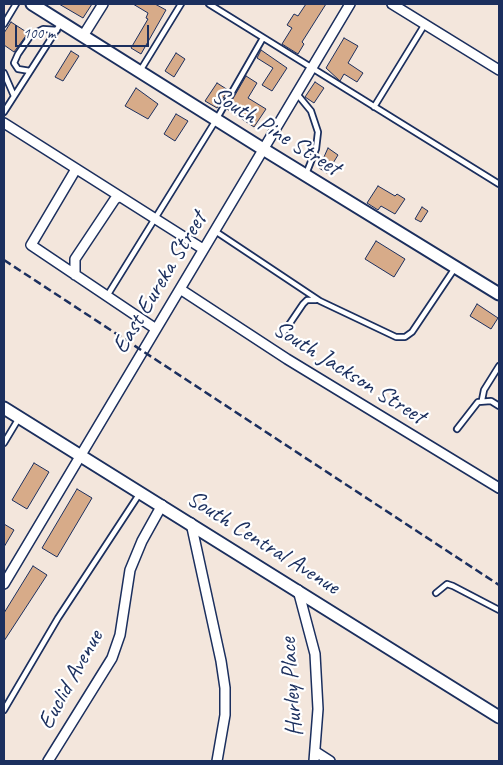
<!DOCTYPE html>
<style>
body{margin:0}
#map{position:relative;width:503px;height:765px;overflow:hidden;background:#f3e6dc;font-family:Caveat,sans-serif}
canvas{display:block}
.frame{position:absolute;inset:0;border:5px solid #1b2f5e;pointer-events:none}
.scale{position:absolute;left:15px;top:25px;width:134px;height:22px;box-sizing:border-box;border:2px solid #1b2f5e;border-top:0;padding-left:6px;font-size:15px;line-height:18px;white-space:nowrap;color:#1b2f5e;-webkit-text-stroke:4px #fff;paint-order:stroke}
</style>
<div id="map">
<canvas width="503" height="765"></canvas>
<div class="frame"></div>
<div class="scale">100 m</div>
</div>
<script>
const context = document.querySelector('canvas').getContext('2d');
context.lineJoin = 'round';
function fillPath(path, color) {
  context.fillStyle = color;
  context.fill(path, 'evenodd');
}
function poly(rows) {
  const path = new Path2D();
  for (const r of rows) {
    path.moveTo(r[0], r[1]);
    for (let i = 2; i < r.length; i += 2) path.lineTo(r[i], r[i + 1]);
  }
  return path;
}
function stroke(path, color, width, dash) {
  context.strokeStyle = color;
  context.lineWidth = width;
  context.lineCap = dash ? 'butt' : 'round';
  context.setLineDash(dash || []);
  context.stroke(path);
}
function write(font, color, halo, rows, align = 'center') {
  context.font = font + ' Caveat,sans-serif';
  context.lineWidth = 4.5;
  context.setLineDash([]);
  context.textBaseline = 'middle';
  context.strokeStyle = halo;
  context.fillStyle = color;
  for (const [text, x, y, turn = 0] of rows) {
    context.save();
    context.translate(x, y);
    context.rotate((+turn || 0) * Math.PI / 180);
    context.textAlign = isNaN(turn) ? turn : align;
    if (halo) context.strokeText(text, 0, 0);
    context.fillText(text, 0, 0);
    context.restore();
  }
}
const building = poly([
 [59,4,92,4,83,18,59,4],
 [133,4,155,4,166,10,141,54,131,48,148,19,146,18,148,13,133,4],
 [306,4,326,4,302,42,304,44,298,54,282,44,292,28,287,25,294,14,298,16,306,4],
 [11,22,28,33,14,52,4,45,4,33,11,22],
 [344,38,358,46,348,63,363,73,357,82,344,74,340,81,326,68,344,38],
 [261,50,287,68,272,91,262,85,273,68,257,58,261,50],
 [71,51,79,56,63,81,55,77,71,51],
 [176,53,185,59,174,77,165,71,176,53],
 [246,76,257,83,248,98,266,109,254,127,227,109,246,76],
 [315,82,324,88,314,103,305,97,315,82],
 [217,83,228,90,217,108,205,101,217,83],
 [136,88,158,104,148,119,125,106,136,88],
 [176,114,188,121,175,141,164,134,176,114],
 [328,148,338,155,327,173,319,168,328,148],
 [378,186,395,196,397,194,405,199,395,214,381,206,378,210,367,203,378,186],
 [422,207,428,211,421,222,415,219,422,207],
 [376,241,405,259,394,277,365,259,376,241],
 [477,304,498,318,491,329,470,316,477,304],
 [34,463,49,472,27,509,12,500,34,463],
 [77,489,92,498,57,557,42,548,77,489],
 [4,524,14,530,4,547,4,524],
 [33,566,47,575,4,641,4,613,33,566]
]);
fillPath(building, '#d7ab89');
stroke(building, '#1b2f5e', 1);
const lane = poly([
 [209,4,499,184],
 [4,24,16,4],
 [30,71,18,69,14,63,18,54,31,35,43,29,57,30],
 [140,71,181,4],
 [4,73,14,96],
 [297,94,311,111,318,132,316,149,306,174],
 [374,107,425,24],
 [4,112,61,23],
 [215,231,320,301,396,337,405,337,412,332,455,268],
 [107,296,216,120,263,38],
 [282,335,303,304,307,300,316,300],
 [482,400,484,390,499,366],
 [457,429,478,402,491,401,499,406],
 [4,443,19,418],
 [436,593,447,584,453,586,499,610],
 [4,710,58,618,140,493]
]);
const street = poly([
 [392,4,499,70],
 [83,36,103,4],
 [4,123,203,249],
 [76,169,31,245,156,329],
 [75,275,75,259,115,199,119,197],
 [180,289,287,359,499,488],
 [191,523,221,661,225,688,225,715,217,761],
 [4,584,350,4],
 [298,590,315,654,318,709,314,761],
 [316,752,330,761],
 [48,761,112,658,120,635,130,570,142,541,162,505]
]);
const secondary = poly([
 [32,4,263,149,499,294],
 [4,408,499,717]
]);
stroke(lane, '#1b2f5e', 8);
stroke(street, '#1b2f5e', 12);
stroke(secondary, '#1b2f5e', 15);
stroke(lane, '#fff', 4.5);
stroke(street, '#fff', 9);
stroke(secondary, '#fff', 11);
stroke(poly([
 [4,260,499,585]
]), '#1b2f5e', 2.5, [8, 4]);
write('24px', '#1b2f5e', '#fff', [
 ["South Pine Street",276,132,32],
 ["East Eureka Street",160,283,-59],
 ["South Jackson Street",349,373,32],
 ["South Central Avenue",263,543,32],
 ["Euclid Avenue",71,680,-61],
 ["Hurley Place",292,687,-94]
]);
</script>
